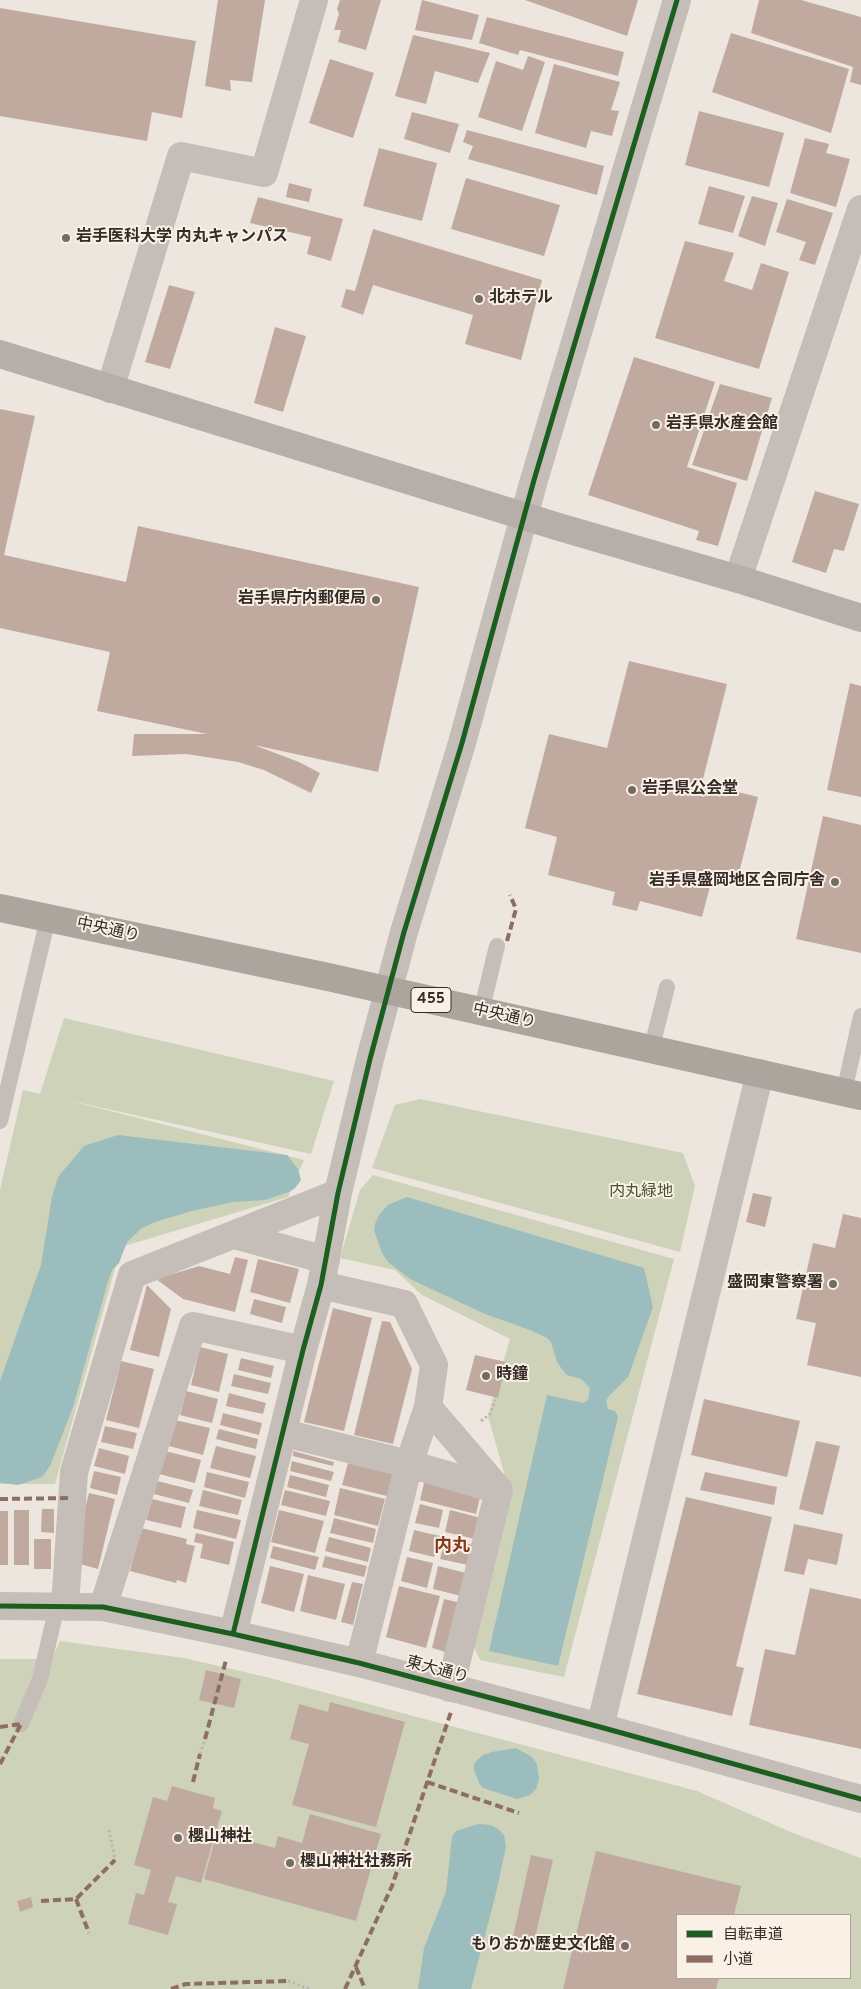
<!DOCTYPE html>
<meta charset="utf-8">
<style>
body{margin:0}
#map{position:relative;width:861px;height:1989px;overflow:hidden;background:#ece6df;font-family:Overpass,"Noto Sans JP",sans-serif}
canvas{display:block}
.legend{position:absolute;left:676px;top:1914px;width:175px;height:65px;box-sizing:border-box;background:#f9f0e6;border:1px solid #aba19a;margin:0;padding:6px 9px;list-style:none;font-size:15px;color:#352b27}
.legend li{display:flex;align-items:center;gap:10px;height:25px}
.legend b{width:25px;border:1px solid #aba19a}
</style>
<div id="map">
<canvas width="861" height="1989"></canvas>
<ul class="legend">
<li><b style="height:6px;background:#1b5e20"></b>自転車道</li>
<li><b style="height:6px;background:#8d6e63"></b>小道</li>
</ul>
</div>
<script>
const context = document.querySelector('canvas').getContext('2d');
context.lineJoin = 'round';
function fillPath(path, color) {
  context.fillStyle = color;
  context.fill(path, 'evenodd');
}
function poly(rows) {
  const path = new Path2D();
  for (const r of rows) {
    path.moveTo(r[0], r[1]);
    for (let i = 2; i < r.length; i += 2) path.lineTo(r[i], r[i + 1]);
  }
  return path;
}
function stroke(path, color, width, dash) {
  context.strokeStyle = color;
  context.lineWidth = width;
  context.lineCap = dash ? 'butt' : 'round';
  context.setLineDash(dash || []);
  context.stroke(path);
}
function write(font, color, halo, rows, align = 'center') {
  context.font = font + ' Overpass,"Noto Sans JP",sans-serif';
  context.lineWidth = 4;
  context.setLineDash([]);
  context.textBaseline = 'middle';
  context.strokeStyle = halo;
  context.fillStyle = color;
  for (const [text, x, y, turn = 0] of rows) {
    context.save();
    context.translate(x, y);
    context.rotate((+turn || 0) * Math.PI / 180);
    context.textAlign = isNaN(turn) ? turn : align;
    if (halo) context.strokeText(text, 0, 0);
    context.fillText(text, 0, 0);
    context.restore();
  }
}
fillPath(poly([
 [64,1018,334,1081,311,1154,67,1100,304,1160,288,1197,121,1247,55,1484,0,1484,0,1190,23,1090,40,1094],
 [420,1099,683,1153,695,1186,680,1252,372,1168,395,1105],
 [373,1175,674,1259,564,1677,480,1660,467,1632,505,1476,488,1416,510,1339,422,1295,395,1270,340,1258,360,1190],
 [60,1641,184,1658,266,1677,697,1791,793,1833,861,1858,861,1989,0,1989,0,1659,52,1659],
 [677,1915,850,1915,850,1978,677,1978]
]), '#cdd2b8');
fillPath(poly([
 [118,1135,287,1155,298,1169,301,1180,295,1188,289,1192,265,1200,233,1202,192,1211,155,1222,142,1228,127,1242,119,1263,112,1270,108,1281,73,1407,50,1466,42,1477,18,1485,2,1483,0,1482,0,1381,41,1265,52,1197,58,1177,84,1146],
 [407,1197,644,1268,653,1307,628,1377,609,1396,606,1401,608,1409,615,1411,618,1417,558,1666,489,1651,547,1395,583,1403,588,1400,590,1388,581,1379,567,1375,562,1369,557,1362,551,1342,547,1338,530,1330,485,1314,410,1279,388,1262,382,1253,374,1230,375,1224,379,1215,388,1205],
 [516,1748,532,1757,537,1764,539,1779,536,1789,530,1795,517,1799,483,1788,479,1783,474,1770,474,1765,477,1760,483,1755,492,1752],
 [478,1824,491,1825,498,1829,504,1835,506,1847,495,1897,471,1989,418,1989,424,1948,446,1892,452,1837,456,1831]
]), '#9bbdbd');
fillPath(poly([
 [218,0,265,0,252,82,230,80,231,91,205,86],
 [340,0,381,0,366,50,338,42,341,30,334,30,339,14,337,9],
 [422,0,479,15,472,40,415,30],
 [525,0,638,0,627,36],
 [759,0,801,0,861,17,861,85,850,82,853,67,751,33],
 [0,8,196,41,182,118,152,112,147,141,0,116],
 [487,17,624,52,618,76,520,50,518,55,479,43],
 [731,33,849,69,831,133,712,92],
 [413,35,490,53,478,83,435,71,426,104,395,96],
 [528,56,545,62,522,131,478,117,496,61,523,70],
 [330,59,374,73,353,138,309,123],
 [554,64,620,82,611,110,619,111,612,136,591,131,586,148,535,133],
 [699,111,784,133,769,187,685,165],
 [412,112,459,124,450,153,404,139],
 [467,130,604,166,597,195,468,159,473,146,463,142],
 [805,138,829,144,826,153,850,159,836,207,790,193],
 [379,148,437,163,422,221,363,206],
 [466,178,560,205,544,256,451,229],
 [289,183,312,189,309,202,286,197],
 [709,186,745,196,733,233,698,224],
 [752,196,778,203,765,246,738,236],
 [258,197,343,219,331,261,307,254,311,237,250,223],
 [787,199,833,213,815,265,799,260,806,242,776,232],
 [373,229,542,280,521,360,465,344,473,315,373,285,363,315,341,307,346,289,355,291],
 [685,241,734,253,724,281,752,290,761,263,789,272,759,369,655,338],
 [169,285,195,292,170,369,145,362],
 [275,327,306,336,283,412,254,403],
 [634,357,715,382,687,467,737,483,718,546,696,540,699,531,588,495],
 [720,384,772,398,747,481,692,465],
 [0,409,35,416,4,555,126,582,138,526,419,587,378,772,254,745,299,762,320,773,311,793,264,770,238,762,186,754,132,756,134,734,207,734,97,711,110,652,0,628],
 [815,491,859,504,844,551,834,549,826,573,792,562],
 [629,661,727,684,702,783,758,797,738,877,714,871,702,917,640,901,637,911,612,905,615,892,548,875,557,837,525,828,549,734,607,748],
 [850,683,861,686,861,797,827,790],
 [823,816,861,825,861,953,796,939],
 [753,1193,772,1197,765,1227,746,1222],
 [843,1214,861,1218,861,1377,807,1365,816,1323,796,1319,813,1243,835,1248],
 [235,1257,248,1260,235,1312,183,1299,156,1279,199,1266,230,1274],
 [258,1259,299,1269,290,1303,250,1292],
 [147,1285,171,1309,159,1357,130,1350],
 [254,1299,286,1307,282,1323,250,1314],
 [333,1308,372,1318,344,1431,304,1422],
 [382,1321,390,1322,412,1369,393,1444,354,1435],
 [200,1347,228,1354,219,1392,191,1385],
 [475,1355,506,1362,498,1398,466,1390],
 [241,1358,274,1366,271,1378,238,1370],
 [121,1361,154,1369,139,1428,106,1420],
 [234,1374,271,1383,268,1394,231,1386],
 [186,1391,218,1399,212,1423,180,1415],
 [229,1393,266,1403,263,1414,226,1406],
 [704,1399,800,1421,787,1477,691,1455],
 [223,1413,262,1423,259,1435,220,1425],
 [175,1420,210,1428,203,1455,169,1446],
 [105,1426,137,1433,133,1449,101,1442],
 [219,1429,258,1439,256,1449,216,1439],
 [816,1441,840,1446,823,1515,799,1509],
 [216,1446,256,1456,250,1478,210,1468],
 [99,1448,129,1456,125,1474,94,1466],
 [165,1451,201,1460,195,1483,159,1474],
 [293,1451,334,1462,333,1466,293,1456],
 [292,1461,334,1472,331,1481,290,1471],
 [348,1463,393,1474,387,1496,342,1485],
 [94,1471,121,1477,117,1495,90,1488],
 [207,1472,249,1482,245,1498,204,1487],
 [705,1472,777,1487,774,1505,700,1490],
 [290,1475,329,1485,326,1497,287,1487],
 [425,1479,481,1493,476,1514,420,1500],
 [157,1481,193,1490,189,1503,154,1494],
 [340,1488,385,1499,378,1526,334,1515],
 [203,1490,242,1500,238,1515,199,1506],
 [285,1490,330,1501,326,1516,281,1505],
 [89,1493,115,1499,98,1569,80,1564,82,1520],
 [686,1497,772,1517,736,1666,744,1668,732,1716,637,1694],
 [152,1499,186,1507,181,1528,146,1520],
 [420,1504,443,1510,439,1528,415,1523],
 [42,1509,54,1509,54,1533,41,1532],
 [14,1510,29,1510,29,1565,14,1565],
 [197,1510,241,1520,236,1539,193,1528],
 [279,1510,324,1521,315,1553,271,1542],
 [450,1510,481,1518,475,1539,445,1532],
 [0,1511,8,1511,8,1565,0,1565],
 [334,1518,376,1529,373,1543,330,1533],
 [794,1524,843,1534,837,1565,808,1559,804,1575,784,1571],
 [141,1528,187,1539,186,1544,195,1546,186,1583,177,1580,176,1583,130,1571],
 [414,1530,440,1536,434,1557,409,1551],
 [196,1533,234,1542,229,1565,200,1558,203,1544,194,1542],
 [329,1537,371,1548,368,1562,325,1551],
 [34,1539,51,1539,51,1569,34,1569],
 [445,1539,473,1545,468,1565,440,1559],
 [273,1546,319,1557,315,1570,270,1558],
 [325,1556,367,1566,364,1577,322,1567],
 [407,1557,433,1563,427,1588,401,1581],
 [270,1566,304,1574,294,1612,261,1603],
 [438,1566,466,1573,461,1596,433,1589],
 [308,1575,345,1584,336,1620,300,1611],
 [352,1582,363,1584,353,1625,341,1622],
 [399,1586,440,1596,426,1648,386,1637],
 [810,1588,861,1599,861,1749,749,1725,765,1649,795,1655],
 [444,1599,461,1603,449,1653,432,1648],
 [206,1670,241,1679,234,1708,199,1700],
 [330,1702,405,1722,376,1827,292,1805,309,1744,290,1739,299,1704,328,1712],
 [172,1786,215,1798,213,1808,222,1811,201,1883,176,1876,168,1902,177,1904,168,1935,128,1924,136,1893,144,1895,151,1870,134,1865,153,1797,167,1801],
 [310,1814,381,1834,356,1921,204,1879,217,1832,275,1848,278,1836,302,1843],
 [596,1851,741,1886,734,1915,677,1915,677,1978,719,1978,716,1989,563,1989],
 [531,1855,553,1860,534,1942,513,1937],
 [31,1897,33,1907,20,1912,17,1901]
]), '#c0aaa0');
stroke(poly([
 [481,1421,490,1414,495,1400],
 [200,1754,205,1739],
 [109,1830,115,1860],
 [288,1981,309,1989]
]), '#beb6b0', 3, [2.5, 2.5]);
stroke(poly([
 [481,1012,497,946],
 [651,1050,667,987],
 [844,1092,861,1016],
 [0,1121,48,918],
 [21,1724,40,1679,57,1606]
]), '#c5beb8', 16);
stroke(poly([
 [110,389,181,156,264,173,314,0],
 [738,579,861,209],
 [234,1235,326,1260],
 [321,1285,404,1304,434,1365,428,1407,499,1490,450,1688],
 [284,1433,409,1464,499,1490],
 [0,1606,103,1607,233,1634,359,1663,600,1727,861,1799],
 [65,1606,74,1472,132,1275,338,1193],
 [103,1607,193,1326,303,1350],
 [233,1634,303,1350,321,1285,338,1193,370,1059,404,932,462,743,534,480,677,0],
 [359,1663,409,1464,428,1407],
 [600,1727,760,1073]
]), '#c5beb8', 28);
stroke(poly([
 [0,354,559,527,738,579,861,618]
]), '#b6aea9', 28);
stroke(poly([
 [0,908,328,977,861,1096]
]), '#aba59e', 28);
stroke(poly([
 [507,941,516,909,510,895],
 [0,1499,72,1498],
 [0,1727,21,1724],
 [205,1739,226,1660],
 [0,1764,21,1724],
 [193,1782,200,1754],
 [427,1782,519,1813],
 [76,1899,89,1933],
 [41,1901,76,1899,115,1860],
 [356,1967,365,1989],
 [171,1989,186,1984,288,1981],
 [345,1989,392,1886,451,1712]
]), '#8d6e63', 4, [8, 4]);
stroke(poly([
 [0,1606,103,1607,233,1634,359,1663,600,1727,861,1799],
 [233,1634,303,1350,321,1285,338,1193,370,1059,404,932,462,743,534,480,677,0]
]), '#1b5e20', 5);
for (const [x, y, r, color] of [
 [66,238,5,"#756c67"],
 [479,299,5,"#756c67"],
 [656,425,5,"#756c67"],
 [376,600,5,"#756c67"],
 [632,790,5,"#756c67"],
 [835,882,5,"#756c67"],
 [833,1284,5,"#756c67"],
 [486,1376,5,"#756c67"],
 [178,1838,5,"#756c67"],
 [290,1863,5,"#756c67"],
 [625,1946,5,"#756c67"]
]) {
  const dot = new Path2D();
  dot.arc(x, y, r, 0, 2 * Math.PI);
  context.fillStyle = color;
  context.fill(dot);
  stroke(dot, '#f9f0e6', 2);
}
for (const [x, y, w] of [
 [431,1000,40]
]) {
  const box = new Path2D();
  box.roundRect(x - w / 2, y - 12.5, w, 25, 4);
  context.fillStyle = '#f9f0e6';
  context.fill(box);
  stroke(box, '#352b27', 1);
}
write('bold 15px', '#352b27', null, [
 ["455",431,1000]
]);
write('bold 16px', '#352b27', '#f9f0e6', [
 ["岩手医科大学 内丸キャンパス",76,238],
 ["北ホテル",489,299],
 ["岩手県水産会館",666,425],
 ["岩手県庁内郵便局",366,600,"right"],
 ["岩手県公会堂",642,790],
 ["岩手県盛岡地区合同庁舎",825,882,"right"],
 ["盛岡東警察署",823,1284,"right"],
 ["時鐘",496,1376],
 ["櫻山神社",188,1838],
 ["櫻山神社社務所",300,1863],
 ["もりおか歴史文化館",615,1946,"right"]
], 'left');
write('16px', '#352b27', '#f9f0e6', [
 ["中央通り",108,931,12],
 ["中央通り",504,1017,13],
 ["東大通り",437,1671,15]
]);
write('16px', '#44542a', '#f9f0e6', [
 ["内丸緑地",641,1193]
]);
write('bold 18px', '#86381e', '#f9f0e6', [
 ["内丸",452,1547]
]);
</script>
